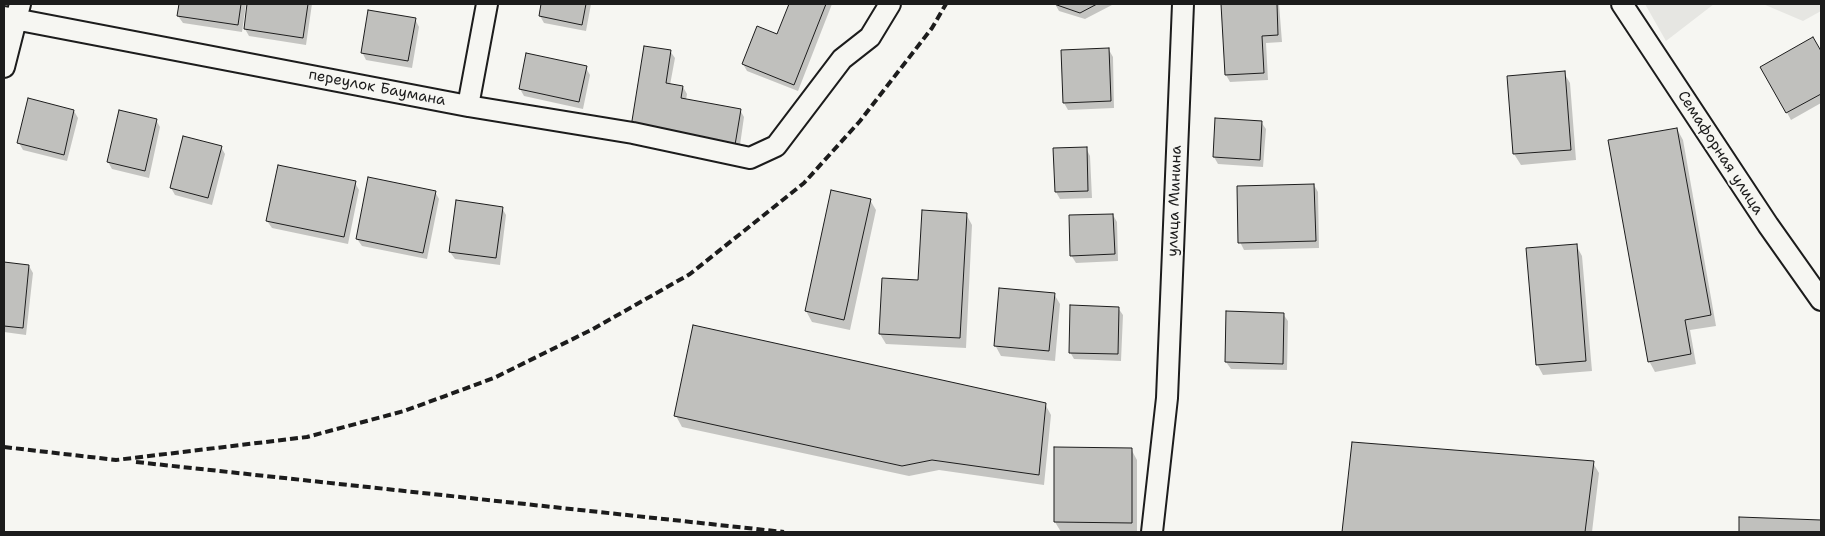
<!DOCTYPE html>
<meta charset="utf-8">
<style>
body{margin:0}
#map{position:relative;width:1825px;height:536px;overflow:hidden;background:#f6f6f2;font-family:"Shantell Sans",sans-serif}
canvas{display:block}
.frame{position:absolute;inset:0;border:5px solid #1c1c1c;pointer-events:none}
</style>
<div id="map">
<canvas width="1825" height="536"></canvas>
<div class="frame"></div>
</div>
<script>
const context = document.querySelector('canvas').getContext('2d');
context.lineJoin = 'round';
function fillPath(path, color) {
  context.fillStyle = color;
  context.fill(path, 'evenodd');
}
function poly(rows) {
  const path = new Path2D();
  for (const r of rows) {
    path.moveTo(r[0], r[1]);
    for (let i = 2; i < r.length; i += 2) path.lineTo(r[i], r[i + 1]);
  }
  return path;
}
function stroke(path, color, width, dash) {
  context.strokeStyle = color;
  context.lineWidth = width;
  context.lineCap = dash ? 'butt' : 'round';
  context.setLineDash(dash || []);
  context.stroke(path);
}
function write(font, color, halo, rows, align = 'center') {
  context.font = font + ' "Shantell Sans",sans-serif';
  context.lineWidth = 4;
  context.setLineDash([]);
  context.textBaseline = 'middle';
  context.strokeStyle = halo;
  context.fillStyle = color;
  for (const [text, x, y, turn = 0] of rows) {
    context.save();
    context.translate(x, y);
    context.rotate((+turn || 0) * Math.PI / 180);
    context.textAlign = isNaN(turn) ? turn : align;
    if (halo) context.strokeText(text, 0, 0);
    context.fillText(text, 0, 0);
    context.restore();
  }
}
fillPath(poly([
 [1645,4,1714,4,1666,41],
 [1763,4,1821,4,1821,11,1803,21]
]), '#e6e6e2');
fillPath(poly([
 [180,4,246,4,242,32,183,23,178,16],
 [249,4,312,4,306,45,249,36,245,29],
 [542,4,591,4,586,31,544,23,540,16],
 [790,4,832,4,798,91,747,71,743,64,778,36],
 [1055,4,1112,4,1112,5,1085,19,1059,11],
 [1222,4,1279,4,1282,42,1266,43,1268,80,1230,82,1226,75],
 [415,19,419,27,412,68,366,60,362,52],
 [1813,38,1821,53,1821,103,1791,120,1762,67],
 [1109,50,1113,57,1114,108,1068,110,1064,103],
 [670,51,675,58,670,85,683,87,687,94,686,100,740,110,744,117,739,152,636,134],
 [586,68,590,75,583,109,524,96,520,89],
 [1564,73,1570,83,1576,160,1521,165,1514,154,1509,77],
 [74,111,78,118,67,161,23,150,19,143],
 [156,120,160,127,149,178,112,169,108,162],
 [1261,122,1266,129,1263,167,1218,164,1214,157],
 [1677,129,1683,140,1716,326,1690,330,1696,364,1655,372,1649,361],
 [221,147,225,154,212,205,175,195,171,188],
 [1086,148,1090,156,1092,198,1060,199,1056,192],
 [355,183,359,190,348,244,272,228,267,221],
 [1314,185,1318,192,1319,248,1244,250,1240,242],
 [435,192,439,199,427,259,362,246,357,239],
 [870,200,876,210,850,330,812,322,806,311],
 [502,208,506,215,500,265,455,259,450,252],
 [966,214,972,225,966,348,886,344,880,334],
 [1113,215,1117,222,1118,261,1076,263,1071,255],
 [1576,245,1582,256,1592,371,1543,375,1537,364],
 [4,263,29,266,33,273,26,335,4,332],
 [1054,294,1060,304,1055,361,1001,356,995,345],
 [1118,308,1123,315,1121,361,1074,359,1070,352],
 [1283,314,1288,321,1287,370,1231,369,1226,362],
 [1045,404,1051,415,1044,485,939,470,909,476,682,427,676,416],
 [1353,443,1593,463,1599,473,1592,532,1344,532],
 [1131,449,1137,460,1137,532,1061,532,1055,522],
 [1741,518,1821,521,1821,532,1740,532]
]), '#0003');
const building = poly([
 [179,4,241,4,238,25,177,16,179,4],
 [247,4,308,4,303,38,244,29,247,4],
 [541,4,586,4,582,25,539,16,541,4],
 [789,4,826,4,794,85,742,64,757,26,777,34,789,4],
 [1054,4,1097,4,1080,13,1054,4],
 [1221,4,1277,4,1278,35,1262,36,1264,73,1225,75,1221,4],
 [368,10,416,18,408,61,361,53,368,10],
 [1813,37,1821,51,1821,94,1786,113,1760,67,1813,37],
 [644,46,671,50,666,83,683,86,681,98,741,109,735,145,631,127,644,46],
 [1109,48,1111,101,1063,103,1061,50,1109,48],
 [526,53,587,66,579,102,519,89,526,53],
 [1565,71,1571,150,1513,154,1507,76,1565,71],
 [28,98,74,110,64,155,17,143,28,98],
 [119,110,157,119,145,171,107,162,119,110],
 [1215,118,1262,121,1260,160,1213,157,1215,118],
 [1677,128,1711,315,1685,320,1691,354,1648,362,1608,140,1677,128],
 [183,136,222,146,208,198,170,188,183,136],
 [1087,147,1088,191,1055,192,1053,148,1087,147],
 [278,165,356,181,344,237,266,221,278,165],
 [368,177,436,191,423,253,356,239,368,177],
 [1314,184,1316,241,1238,243,1237,186,1314,184],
 [831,190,871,199,844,320,805,311,831,190],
 [456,200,503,207,496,258,449,252,456,200],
 [922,210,967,213,960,338,879,334,882,278,918,280,922,210],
 [1113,214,1115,254,1070,256,1069,215,1113,214],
 [1577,244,1586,361,1536,365,1526,248,1577,244],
 [4,262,29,265,23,328,4,326,4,262],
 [999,288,1055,293,1049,351,994,346,999,288],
 [1070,305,1119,307,1118,354,1069,353,1070,305],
 [1226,311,1284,313,1283,364,1225,362,1226,311],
 [693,325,1046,403,1039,475,932,460,902,466,674,416,693,325],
 [1352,442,1594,461,1585,532,1342,532,1352,442],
 [1054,447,1132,448,1132,523,1054,522,1054,447],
 [1739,517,1821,520,1821,532,1739,532,1739,517]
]);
fillPath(building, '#c0c0bd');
stroke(building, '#1c1c1c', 1);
const minor = poly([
 [1622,4,1768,225,1821,300],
 [4,17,468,106,633,133,750,158,776,146,842,59,870,37,890,4],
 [4,67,20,4],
 [468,106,487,4],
 [1152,532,1167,398,1183,4]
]);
stroke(minor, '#1c1c1c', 24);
stroke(minor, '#f6f6f2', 20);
stroke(poly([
 [4,447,116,460,307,437,404,411,494,378,593,329,690,274,804,183,860,121,932,28,946,4],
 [136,462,784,532]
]), '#1c1c1c', 4, [8, 4]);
write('15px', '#1c1c1c', '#f6f6f2', [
 ["переулок Баумана",377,88,11],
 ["Семафорная улица",1720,153,57],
 ["улица Минина",1175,201,-88]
]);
</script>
